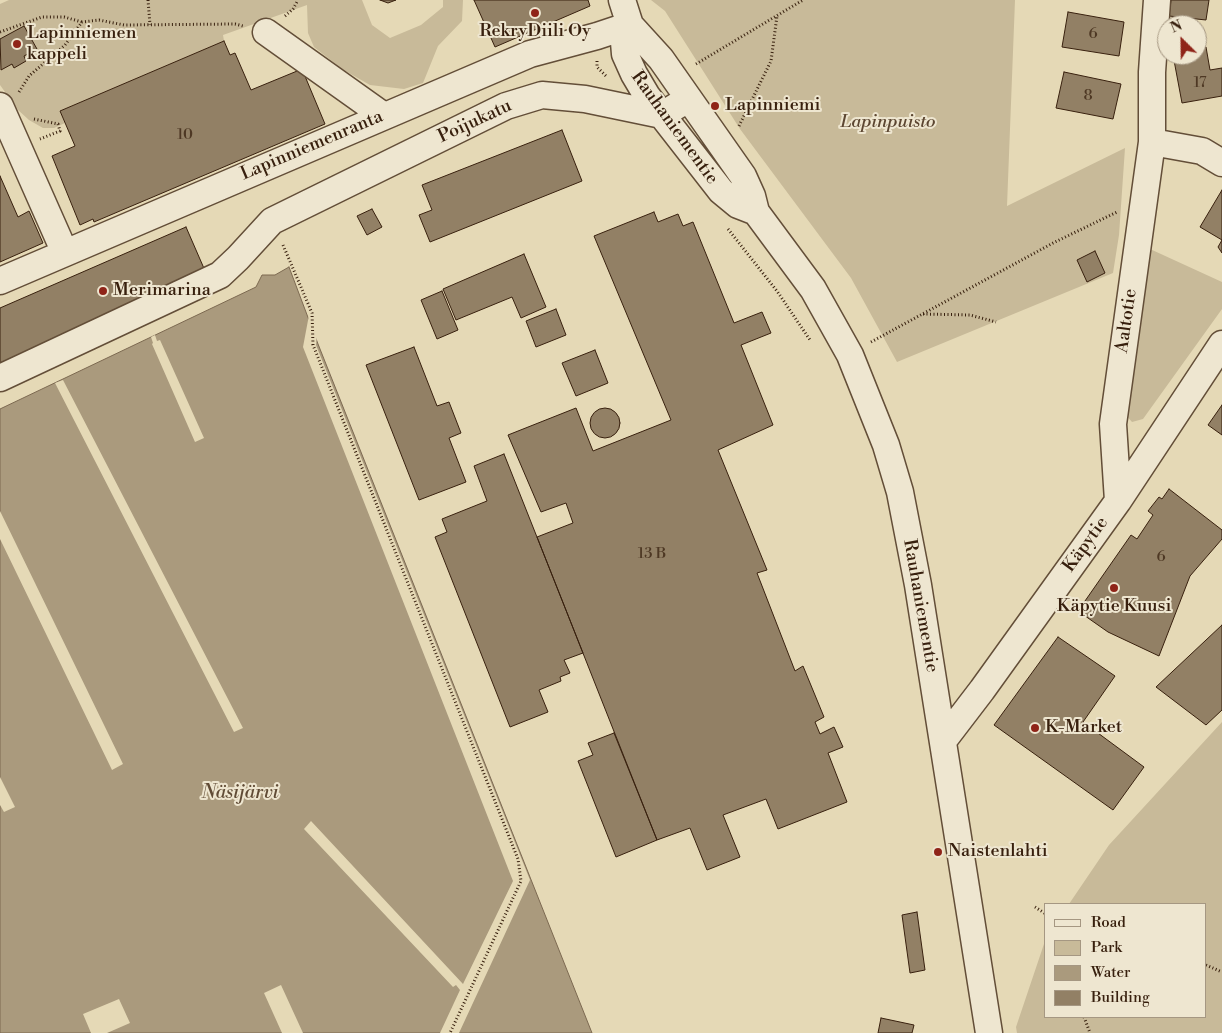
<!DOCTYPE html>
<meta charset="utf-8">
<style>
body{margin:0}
#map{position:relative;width:1222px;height:1033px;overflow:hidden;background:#e5d9b6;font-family:"Libre Bodoni",serif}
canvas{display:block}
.legend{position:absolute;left:1044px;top:903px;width:162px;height:115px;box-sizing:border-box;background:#eee6d0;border:1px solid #a59782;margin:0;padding:6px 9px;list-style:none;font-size:15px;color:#38200e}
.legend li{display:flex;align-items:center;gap:10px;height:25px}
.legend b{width:25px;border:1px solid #a59782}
.north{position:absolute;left:1157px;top:15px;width:50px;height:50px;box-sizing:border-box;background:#eee6d0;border:1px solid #a59782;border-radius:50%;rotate:337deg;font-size:14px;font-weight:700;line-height:20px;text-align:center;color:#38200e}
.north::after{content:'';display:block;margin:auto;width:18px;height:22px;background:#8f2418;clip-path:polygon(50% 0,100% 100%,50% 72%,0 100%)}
</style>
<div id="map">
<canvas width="1222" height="1033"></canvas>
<ul class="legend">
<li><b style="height:6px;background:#eee6d0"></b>Road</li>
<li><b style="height:14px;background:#c8ba99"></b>Park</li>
<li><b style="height:14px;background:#aa9a7d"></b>Water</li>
<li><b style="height:14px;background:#928065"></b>Building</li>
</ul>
<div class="north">N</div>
</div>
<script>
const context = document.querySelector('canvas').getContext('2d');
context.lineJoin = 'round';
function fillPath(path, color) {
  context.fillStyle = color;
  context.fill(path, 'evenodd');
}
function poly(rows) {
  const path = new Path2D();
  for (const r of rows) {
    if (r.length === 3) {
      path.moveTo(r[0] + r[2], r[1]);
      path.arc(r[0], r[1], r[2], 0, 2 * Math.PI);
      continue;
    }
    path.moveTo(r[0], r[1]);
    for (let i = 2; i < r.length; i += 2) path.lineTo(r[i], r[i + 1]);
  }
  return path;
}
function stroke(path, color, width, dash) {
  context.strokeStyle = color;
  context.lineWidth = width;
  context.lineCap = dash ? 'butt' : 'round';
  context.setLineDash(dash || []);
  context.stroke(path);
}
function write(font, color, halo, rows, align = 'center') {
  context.font = font + ' "Libre Bodoni",serif';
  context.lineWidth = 4;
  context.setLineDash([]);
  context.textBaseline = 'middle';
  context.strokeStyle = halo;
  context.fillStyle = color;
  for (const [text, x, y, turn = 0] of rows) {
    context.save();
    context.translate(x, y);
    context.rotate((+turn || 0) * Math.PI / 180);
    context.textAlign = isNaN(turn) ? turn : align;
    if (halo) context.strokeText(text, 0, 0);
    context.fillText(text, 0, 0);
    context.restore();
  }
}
fillPath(poly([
 [9,0,362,0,372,25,390,38,421,25,443,7,443,0,463,0,462,21,438,46,423,83,404,89,370,85,342,69,314,47,308,33,307,5,223,35,224,41,60,111,65,123,54,128,43,128,29,120,18,110,0,85,0,4],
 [651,0,1015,0,1007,206,1125,148,1119,235,1113,273,897,362,851,278,740,129,665,11],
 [1150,249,1222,282,1222,309,1143,419,1132,422,1125,414],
 [1222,722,1222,1033,1017,1033,1016,1027,1046,938,1046,1017,1206,1017,1206,904,1069,904,1109,845]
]), '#c8ba99');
const water = poly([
 [289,267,318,344,592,1033,0,1033,0,409,256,287,262,275,275,275,289,267]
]);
fillPath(water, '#aa9a7d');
stroke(water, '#7c6951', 1);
fillPath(poly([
 [309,315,317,335,316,345,530,880,459,1033,440,1033,460,990,456,985,453,987,304,829,311,821,463,984,513,881,303,347],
 [155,335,157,341,160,340,204,438,195,442,152,344,153,343,151,337],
 [63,380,243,728,234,732,55,383],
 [0,511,123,764,112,770,0,539],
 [0,777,15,807,4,812,0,805],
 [281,985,303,1033,282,1033,264,993],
 [119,999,130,1023,107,1033,91,1033,83,1014]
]), '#e5d9b6');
const building = poly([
 [380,0,396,0,388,3,380,0],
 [474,0,588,0,590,6,495,47,474,0],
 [1171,0,1209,0,1206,20,1169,16,1171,0],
 [1068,12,1124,22,1119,56,1062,47,1068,12],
 [24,26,37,49,24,56,26,61,14,68,12,64,1,70,0,39,24,26],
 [224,41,230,55,235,53,251,90,302,69,325,124,94,222,93,219,80,225,52,156,75,146,60,111,224,41],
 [1197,46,1197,48,1206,47,1210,70,1222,68,1222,96,1182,103,1173,55,1197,55,1197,46],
 [1064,72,1121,84,1113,119,1056,108,1064,72],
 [562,130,582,181,430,242,419,215,432,210,422,185,562,130],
 [0,176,18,217,29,211,43,243,0,262,0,176],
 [1222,190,1222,253,1218,247,1222,240,1200,227,1222,190],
 [372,209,382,227,367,235,357,216,372,209],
 [654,212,658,222,678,214,683,226,693,222,734,323,762,312,771,333,741,345,773,425,718,450,767,570,757,573,795,671,803,666,824,717,815,722,820,734,834,727,843,747,828,753,847,802,778,829,766,799,723,815,740,857,707,870,690,828,657,840,537,537,573,523,566,503,541,512,508,435,576,408,593,451,671,420,594,236,654,212],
 [186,227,206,273,0,363,0,308,186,227],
 [1095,251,1105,273,1087,282,1077,260,1095,251],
 [524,254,546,307,521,318,512,297,456,320,443,289,524,254],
 [442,291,458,330,437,339,421,300,442,291],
 [556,309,566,335,536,347,526,321,556,309],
 [414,347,437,406,449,402,461,433,449,438,466,482,419,500,366,365,414,347],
 [595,350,608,383,576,396,562,363,595,350],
 [1222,405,1222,435,1208,425,1222,405],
 [605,423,15],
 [504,454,583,653,564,660,570,673,560,677,561,681,539,690,548,712,510,727,435,537,447,532,442,519,487,501,474,466,504,454],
 [1169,489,1222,530,1222,539,1190,576,1159,656,1108,632,1078,611,1131,535,1137,539,1153,515,1148,511,1159,497,1162,499,1169,489],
 [1222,625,1222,710,1206,725,1156,687,1222,625],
 [1058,637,1115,676,1083,722,1144,767,1113,810,994,725,1058,637],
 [614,733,657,840,616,857,578,761,593,755,588,743,614,733],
 [917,912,925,970,910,973,902,915,917,912],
 [881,1018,914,1025,912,1033,878,1033,881,1018]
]);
fillPath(building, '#928065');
stroke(building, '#38200e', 1);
const minor = poly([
 [622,0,630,25,661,59,743,176,752,196,756,212,813,289,850,355,886,445,900,492,918,585,989,1033],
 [630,25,624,42,625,54,634,74,647,96,721,191,738,205,756,212],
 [266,32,384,116],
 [0,106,65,253],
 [1152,142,1202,151,1222,163],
 [0,281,530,54,597,36,630,25],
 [0,378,220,275,238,258,272,221,506,106,542,95,585,99,662,115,688,99],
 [1118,501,1113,424,1152,142,1152,72,1157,0],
 [943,741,982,690,1118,501,1222,344]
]);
stroke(minor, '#634e38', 29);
stroke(poly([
 [148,0,150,25],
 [285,16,293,9,298,0],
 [0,32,42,17,64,17,82,22],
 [597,61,597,67,606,76],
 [696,64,803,0],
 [19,92,29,76,65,45,82,22,99,20,124,25,235,24,243,26],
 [34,119,58,124,60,131,40,139],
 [739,126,771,61,777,16],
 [728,229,777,291,810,340],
 [283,245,312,313,313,345,518,859,521,881,450,1033],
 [923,314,970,315,996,322],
 [871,342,1053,243,1117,212],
 [1035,907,1046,914],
 [1206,965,1222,972],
 [1084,1017,1090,1033]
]), '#38200e', 3, [1, 2.5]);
stroke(minor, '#eee6d0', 26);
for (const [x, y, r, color] of [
 [535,13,5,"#8f2418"],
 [17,44,5,"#8f2418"],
 [715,106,5,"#8f2418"],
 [103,291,5,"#8f2418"],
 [1114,588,5,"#8f2418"],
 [1035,728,5,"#8f2418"],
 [938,852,5,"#8f2418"]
]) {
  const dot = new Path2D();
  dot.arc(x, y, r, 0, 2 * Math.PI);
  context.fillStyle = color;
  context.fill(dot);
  stroke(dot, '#eee6d0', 2);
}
write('15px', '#4e3824', null, [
 ["6",1093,34],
 ["17",1200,83],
 ["8",1088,96],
 ["10",185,135],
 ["13 B",652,554],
 ["6",1161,557]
]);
write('18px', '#38200e', '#eee6d0', [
 ["RekryDiili Oy",535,32,"center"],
 ["Lapinniemen",27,34],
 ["kappeli",27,55],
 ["Lapinniemi",725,106],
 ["Merimarina",113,291],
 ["Käpytie Kuusi",1114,607,"center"],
 ["K-Market",1045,728],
 ["Naistenlahti",948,852]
], 'left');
write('18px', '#38200e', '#eee6d0', [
 ["Poijukatu",475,122,-25],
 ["Rauhaniementie",674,128,54],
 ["Lapinniemenranta",312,146,-23],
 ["Aaltotie",1127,321,-82],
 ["Käpytie",1086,545,-54],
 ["Rauhaniementie",920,606,80]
]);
write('italic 18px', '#5c4631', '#eee6d0', [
 ["Lapinpuisto",888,123]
]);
write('italic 19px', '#604b35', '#eee6d0', [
 ["Näsijärvi",240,793]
]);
</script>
